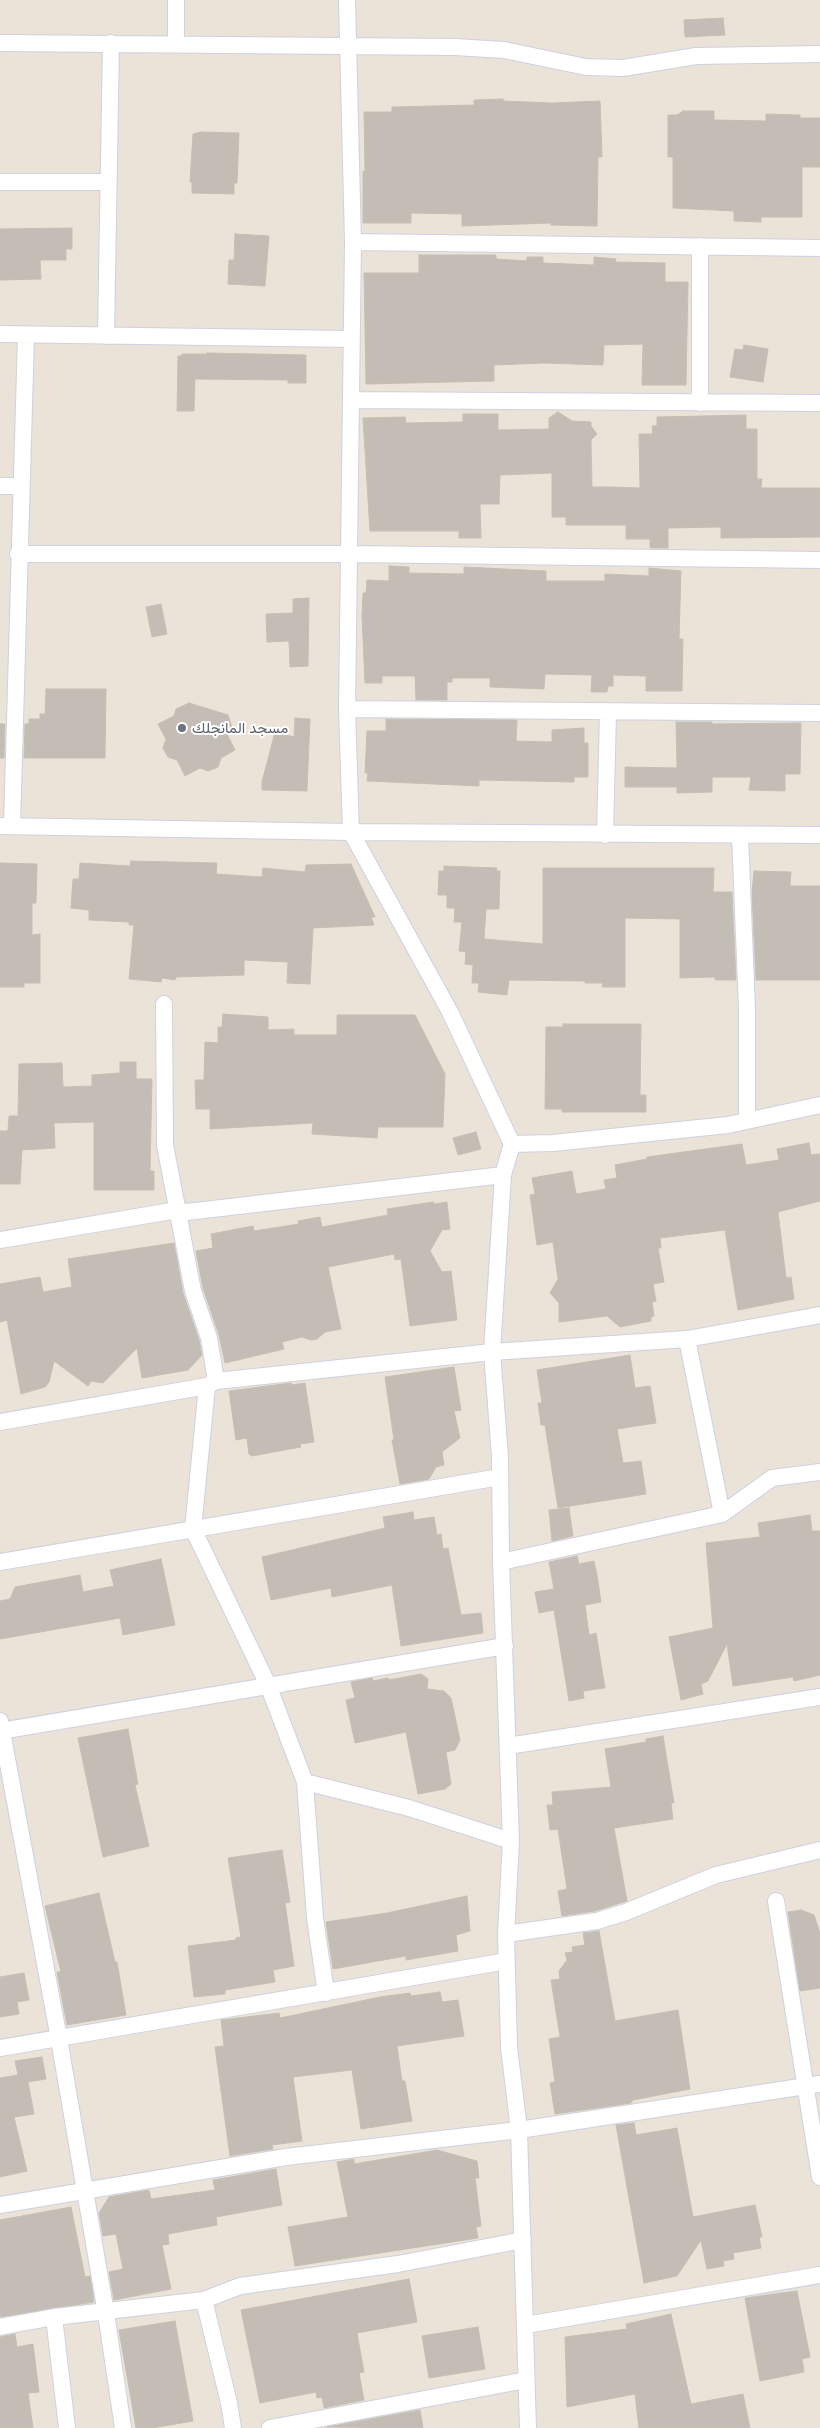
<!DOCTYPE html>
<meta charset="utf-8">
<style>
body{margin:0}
canvas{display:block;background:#ebe3d8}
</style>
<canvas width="820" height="2428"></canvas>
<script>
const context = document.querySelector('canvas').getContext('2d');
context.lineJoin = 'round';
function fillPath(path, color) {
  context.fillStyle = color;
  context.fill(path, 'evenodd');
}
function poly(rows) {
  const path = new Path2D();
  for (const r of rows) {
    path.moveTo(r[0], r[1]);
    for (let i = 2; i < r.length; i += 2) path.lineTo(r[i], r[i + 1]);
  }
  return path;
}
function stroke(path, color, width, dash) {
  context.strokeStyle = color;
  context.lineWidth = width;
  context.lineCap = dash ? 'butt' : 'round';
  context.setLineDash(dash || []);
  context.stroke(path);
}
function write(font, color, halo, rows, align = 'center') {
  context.font = font + ' Quicksand,Vazirmatn,sans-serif';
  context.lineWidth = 4;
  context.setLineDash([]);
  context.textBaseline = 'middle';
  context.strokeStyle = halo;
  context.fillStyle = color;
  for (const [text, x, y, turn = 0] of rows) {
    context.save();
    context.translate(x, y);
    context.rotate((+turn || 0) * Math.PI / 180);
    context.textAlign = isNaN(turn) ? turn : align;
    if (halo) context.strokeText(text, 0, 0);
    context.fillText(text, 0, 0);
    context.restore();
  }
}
const building = poly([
 [723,18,725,35,685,37,684,20,723,18],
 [503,99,503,101,552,103,600,101,602,157,598,157,597,226,551,225,551,223,462,226,462,214,411,213,411,223,363,223,363,171,365,172,364,112,392,112,392,107,474,105,474,100,503,99],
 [683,111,714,111,714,120,766,121,766,114,800,115,800,118,820,118,820,167,802,167,802,217,761,217,761,222,734,221,734,211,673,208,673,157,668,157,668,115,677,115,683,111],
 [201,132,239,133,237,183,234,183,234,194,192,193,192,182,190,182,193,134,201,132],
 [72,228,72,249,66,249,66,260,40,260,41,279,0,280,0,229,72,228],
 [235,234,269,236,265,286,228,284,229,260,234,260,235,234],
 [419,255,496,255,496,259,527,261,527,257,543,257,543,263,594,265,594,257,616,259,615,262,665,263,665,282,688,282,686,385,642,385,643,344,604,345,603,365,544,363,494,365,494,381,366,384,364,273,419,273,419,255],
 [744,345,768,349,763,382,730,377,735,349,743,350,744,345],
 [207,353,306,355,306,383,288,383,288,380,195,379,194,411,177,411,178,356,182,356,182,354,207,354,207,353],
 [558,412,572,421,591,422,591,426,597,434,591,440,592,487,611,487,640,488,639,434,653,434,652,426,657,426,657,417,746,415,746,429,757,429,757,479,762,479,761,488,820,488,820,537,721,538,721,527,668,528,668,548,650,548,650,539,626,539,626,525,566,525,566,517,552,517,552,473,500,475,499,504,480,504,481,538,459,538,459,531,370,531,363,418,405,417,406,423,463,422,463,414,498,414,498,430,549,429,549,418,558,412],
 [389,566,409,567,409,573,464,574,464,567,546,571,546,581,605,581,605,574,649,576,649,568,681,571,679,639,683,639,682,691,646,691,646,676,613,675,613,686,608,686,607,692,591,692,592,675,545,674,544,689,490,687,490,678,452,678,452,682,447,682,447,700,416,700,415,676,382,676,382,683,365,683,362,616,363,593,366,593,367,580,389,581,389,566],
 [309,598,308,666,290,667,289,641,267,642,266,614,293,613,293,599,309,598],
 [161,604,167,634,152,637,146,607,161,604],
 [46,689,106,689,105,758,24,758,25,724,29,724,29,719,40,719,40,714,45,714,46,689],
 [189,703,228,715,232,727,228,736,235,750,221,758,218,767,208,771,200,768,185,776,177,760,168,757,163,748,166,739,158,724,174,716,176,709,189,703],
 [295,718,310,719,307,791,262,790,262,782,275,732,294,737,295,718],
 [386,719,517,720,516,741,552,742,552,730,584,728,584,743,588,743,588,777,574,777,574,782,479,780,479,786,367,781,368,773,365,773,367,731,386,731,386,719],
 [676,722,712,722,712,724,801,723,800,774,785,774,785,791,749,790,751,777,712,777,712,792,677,793,677,787,625,787,625,767,677,768,676,722],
 [0,724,5,724,4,758,0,758,0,724],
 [131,861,217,863,216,874,262,877,263,868,305,872,306,865,351,864,375,917,371,917,374,925,313,928,310,984,287,983,288,962,244,960,244,975,176,977,175,980,162,978,161,982,129,979,134,925,129,925,129,922,89,920,89,910,71,908,73,879,79,879,80,863,130,866,131,861],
 [0,863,37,864,36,903,32,903,32,935,40,934,40,983,24,983,24,987,0,987,0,863],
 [444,866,497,868,496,871,500,871,499,909,486,909,484,939,543,944,543,868,714,868,713,892,732,892,736,980,715,980,715,977,680,978,680,919,625,918,625,987,602,987,603,983,585,983,585,981,509,980,507,995,478,992,479,983,472,983,473,965,465,964,466,952,459,951,462,922,454,922,455,908,447,908,447,895,438,895,439,871,444,871,444,866],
 [754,871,791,872,790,886,820,886,820,980,756,980,752,893,754,871],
 [223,1014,268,1017,268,1030,294,1029,294,1035,337,1035,337,1015,415,1015,445,1074,443,1127,378,1127,377,1138,312,1134,313,1123,210,1129,210,1109,196,1109,195,1080,204,1080,205,1042,218,1043,218,1027,222,1027,223,1014],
 [563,1024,641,1024,640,1095,646,1095,646,1112,562,1112,562,1109,545,1109,546,1027,563,1027,563,1024],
 [120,1062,136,1062,136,1079,152,1079,150,1171,154,1171,154,1190,94,1190,94,1122,54,1123,55,1148,22,1150,20,1184,0,1184,0,1131,8,1131,9,1116,18,1116,19,1064,62,1063,63,1087,92,1086,92,1075,120,1073,120,1062],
 [476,1132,481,1149,458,1155,453,1138,476,1132],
 [809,1143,811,1155,820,1154,820,1201,778,1212,786,1278,791,1277,794,1299,738,1310,725,1230,660,1238,661,1248,658,1248,664,1282,653,1284,656,1301,652,1302,654,1316,651,1317,651,1321,620,1327,607,1316,559,1322,559,1303,550,1293,558,1279,553,1242,537,1245,530,1195,535,1194,532,1178,572,1171,576,1194,606,1189,604,1180,617,1178,615,1165,647,1159,647,1157,742,1144,746,1165,779,1160,777,1149,809,1143],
 [433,1202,434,1204,447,1202,450,1229,442,1230,430,1251,442,1272,451,1271,457,1320,410,1326,401,1259,395,1260,394,1254,328,1267,341,1329,325,1332,317,1339,311,1340,302,1337,282,1342,284,1349,225,1363,219,1335,203,1288,196,1251,213,1248,211,1234,253,1226,254,1231,299,1224,298,1221,320,1217,322,1227,388,1215,387,1209,433,1202],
 [174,1243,183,1293,199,1340,202,1355,188,1370,142,1378,137,1348,103,1383,91,1381,88,1386,54,1361,49,1382,45,1387,21,1394,7,1320,0,1322,0,1284,40,1277,43,1292,72,1287,68,1259,174,1243],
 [630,1355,635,1388,650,1386,656,1423,617,1429,623,1463,641,1461,646,1494,558,1508,545,1425,541,1425,538,1403,542,1403,537,1370,630,1355],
 [454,1367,461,1410,454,1411,460,1438,442,1452,444,1465,436,1467,429,1479,400,1484,392,1440,394,1440,385,1377,454,1367],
 [291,1383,292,1385,305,1383,314,1442,300,1444,301,1447,252,1456,249,1454,247,1438,236,1440,229,1391,291,1383],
 [569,1508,573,1536,552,1541,549,1510,569,1508],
 [413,1512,414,1520,434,1517,437,1535,441,1534,443,1549,448,1548,461,1615,481,1613,483,1633,401,1646,392,1585,332,1597,331,1588,271,1600,262,1557,385,1528,383,1517,413,1512],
 [810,1515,812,1531,820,1531,820,1675,794,1681,793,1677,733,1686,727,1644,708,1681,701,1684,703,1694,681,1700,669,1637,713,1628,706,1543,760,1537,758,1523,810,1515],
 [577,1556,579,1564,594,1561,597,1575,601,1602,585,1605,589,1635,596,1633,605,1688,583,1691,584,1698,569,1701,554,1610,539,1613,535,1592,554,1589,549,1562,577,1556],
 [161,1559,175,1625,123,1635,120,1618,0,1639,0,1601,10,1599,15,1587,80,1575,83,1592,114,1586,110,1570,161,1559],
 [421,1674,428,1679,427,1689,444,1691,451,1698,460,1740,455,1750,446,1752,451,1784,445,1789,418,1794,406,1732,355,1743,346,1700,355,1698,351,1682,372,1678,373,1681,388,1678,389,1680,421,1674],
 [128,1729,138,1784,135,1785,149,1846,103,1857,78,1738,128,1729],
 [663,1736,674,1803,671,1803,673,1819,614,1828,627,1901,595,1911,562,1916,558,1891,567,1889,558,1829,550,1830,547,1805,553,1805,552,1792,611,1787,605,1749,646,1742,646,1739,663,1736],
 [282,1850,290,1902,285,1903,294,1966,273,1970,275,1982,225,1990,225,1994,194,1997,188,1946,236,1940,236,1938,241,1937,228,1858,282,1850],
 [99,1893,115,1962,117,1962,126,2015,67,2025,57,1972,61,1972,45,1906,99,1893],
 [467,1896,470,1931,456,1935,458,1951,406,1960,406,1956,333,1969,326,1922,387,1913,467,1896],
 [801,1910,814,1915,820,1933,820,1988,800,1991,788,1912,801,1910],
 [599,1931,615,2021,678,2010,690,2089,633,2100,631,2103,555,2114,550,2083,555,2082,549,2039,560,2037,551,1980,560,1979,559,1971,567,1960,565,1953,573,1952,572,1947,585,1945,583,1933,599,1931],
 [24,1973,29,2000,17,2002,19,2014,0,2017,0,1977,24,1973],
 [440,1992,442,2002,458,2000,464,2036,397,2046,402,2081,405,2081,412,2121,361,2129,352,2070,293,2077,302,2141,272,2145,273,2149,230,2156,215,2047,224,2046,221,2020,279,2013,280,2018,380,1997,410,1993,411,1996,440,1992],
 [42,2057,46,2079,28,2082,34,2114,14,2117,27,2171,0,2177,0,2078,18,2075,15,2061,42,2057],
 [634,2123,636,2135,677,2128,693,2217,755,2205,762,2237,759,2237,761,2248,733,2253,734,2259,723,2261,724,2266,707,2269,701,2240,677,2276,644,2283,616,2125,634,2123],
 [437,2150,477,2161,479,2178,475,2178,481,2226,476,2227,478,2238,295,2266,288,2227,348,2217,337,2162,354,2159,354,2164,437,2150],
 [276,2169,282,2205,216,2217,217,2225,168,2234,169,2244,162,2245,171,2289,114,2300,109,2272,123,2269,116,2234,103,2236,99,2213,109,2197,149,2190,151,2199,215,2190,213,2180,276,2169],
 [71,2207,85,2277,90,2276,94,2302,0,2317,0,2220,71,2207],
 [409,2279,417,2322,357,2333,364,2372,359,2373,364,2400,324,2408,322,2397,317,2398,316,2392,260,2403,241,2310,409,2279],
 [797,2291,810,2357,802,2359,804,2372,760,2381,745,2298,797,2291],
 [671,2314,691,2404,743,2394,750,2428,639,2428,635,2394,567,2407,565,2337,627,2329,626,2324,671,2314],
 [175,2321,193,2421,152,2428,136,2428,119,2330,175,2321],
 [478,2327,485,2369,429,2378,422,2336,478,2327],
 [15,2334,17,2347,33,2344,39,2392,28,2393,33,2428,0,2428,0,2337,15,2334],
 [420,2410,423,2428,327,2427,420,2410]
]);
fillPath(building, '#c3bdb5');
stroke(building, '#c6bfb2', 1);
const minor = poly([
 [176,0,176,43],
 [347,0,353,242,347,709,351,832,450,1012,512,1144,503,1175,492,1352,500,1457,501,1562,511,1841,506,1934,509,2047,519,2130,528,2428],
 [0,43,455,47,504,50,586,67,623,68,696,56,820,54],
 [0,182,107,182],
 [353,242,820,248],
 [700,246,700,403],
 [0,334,351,339],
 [106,336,111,43],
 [352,400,820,403],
 [0,486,21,486],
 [18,554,350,554,820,560],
 [347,709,820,713],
 [0,826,351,832,820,835],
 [12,826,26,335],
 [605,835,608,712],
 [740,835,747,1010,747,1121],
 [164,1004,165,1145,193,1291,209,1338,216,1381],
 [512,1144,553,1143,728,1125,820,1105],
 [0,1240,177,1210,187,1212,503,1175],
 [687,1339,722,1514],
 [207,1386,193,1529,268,1685,305,1782,315,1918,326,1993],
 [0,1422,207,1386,216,1381,492,1352,687,1339,820,1315],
 [0,1562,500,1477],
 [501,1562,722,1514,772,1478,820,1472],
 [0,1721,59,2039,106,2313,123,2428],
 [0,1731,505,1646],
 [508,1746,820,1697],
 [305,1782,409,1808,511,1841],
 [776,1901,820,2177],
 [506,1934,597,1921,626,1912,716,1875,820,1850],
 [0,2048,507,1961],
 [0,2205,286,2157,519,2130,820,2084],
 [204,2300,229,2403,233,2428],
 [54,2317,67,2428],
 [526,2325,820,2275],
 [0,2327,54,2317,204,2300,240,2286,398,2264,523,2240],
 [270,2428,526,2380]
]);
stroke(minor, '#cdd1e2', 18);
stroke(minor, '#fff', 16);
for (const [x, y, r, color] of [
 [182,728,5,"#6b7280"]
]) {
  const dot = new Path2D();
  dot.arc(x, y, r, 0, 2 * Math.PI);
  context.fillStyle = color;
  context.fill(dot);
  stroke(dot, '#fff', 2);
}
write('15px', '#5b616d', '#fff', [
 ["مسجد المانجلك",192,728]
], 'left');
</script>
